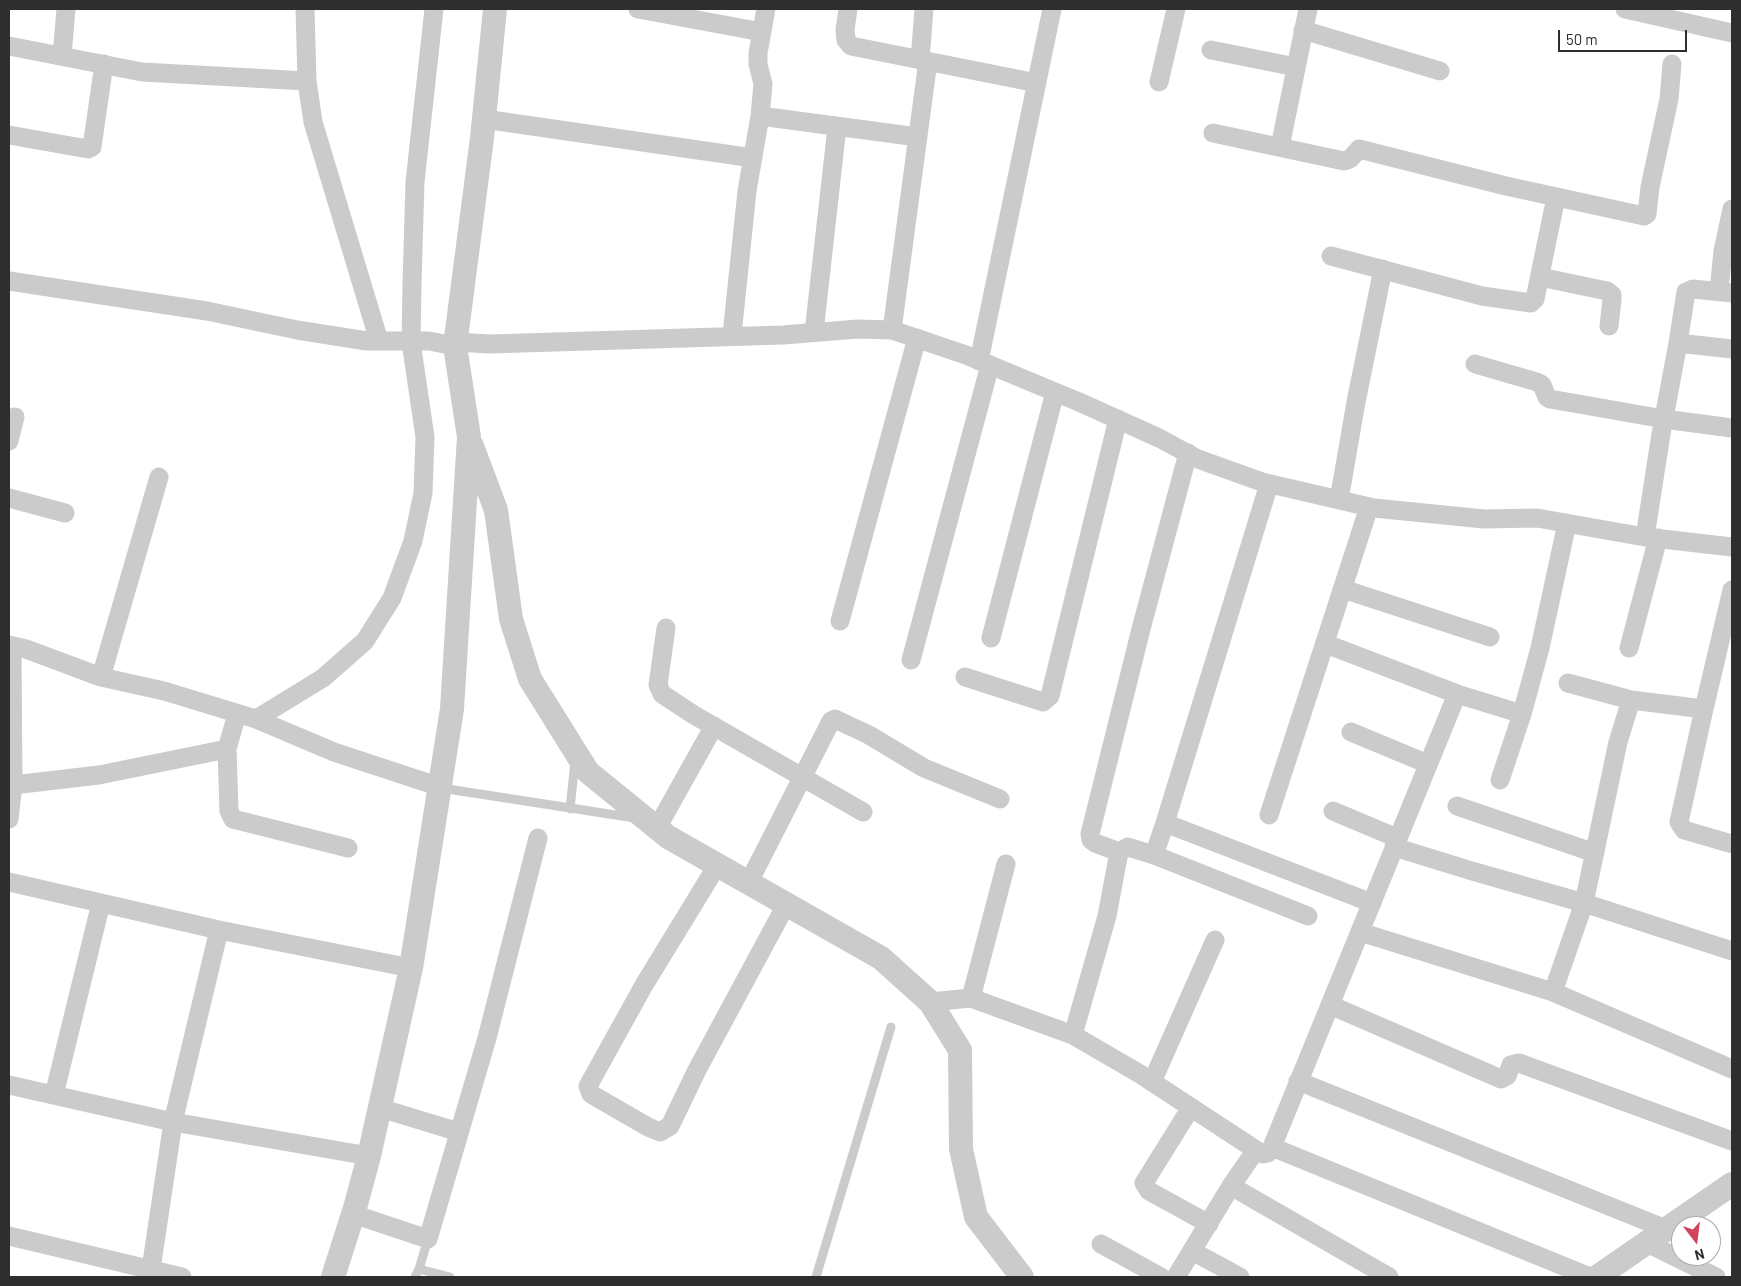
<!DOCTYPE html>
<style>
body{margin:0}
#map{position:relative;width:1741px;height:1286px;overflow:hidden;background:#fff;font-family:Barlow,sans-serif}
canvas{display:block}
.frame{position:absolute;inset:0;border:10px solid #2e2e2e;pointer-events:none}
.north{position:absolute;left:1671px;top:1216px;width:50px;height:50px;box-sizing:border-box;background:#fff;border:1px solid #ababab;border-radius:50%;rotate:165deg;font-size:14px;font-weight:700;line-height:20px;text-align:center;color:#2e2e2e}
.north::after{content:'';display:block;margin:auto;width:18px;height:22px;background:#d1445a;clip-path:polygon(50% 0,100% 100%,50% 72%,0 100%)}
.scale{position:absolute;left:1558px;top:30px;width:129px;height:22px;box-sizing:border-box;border:2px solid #2e2e2e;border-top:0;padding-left:6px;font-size:15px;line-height:18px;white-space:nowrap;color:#2e2e2e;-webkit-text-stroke:4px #fff;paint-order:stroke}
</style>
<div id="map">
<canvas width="1741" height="1286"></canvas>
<div class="frame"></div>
<div class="north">N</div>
<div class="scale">50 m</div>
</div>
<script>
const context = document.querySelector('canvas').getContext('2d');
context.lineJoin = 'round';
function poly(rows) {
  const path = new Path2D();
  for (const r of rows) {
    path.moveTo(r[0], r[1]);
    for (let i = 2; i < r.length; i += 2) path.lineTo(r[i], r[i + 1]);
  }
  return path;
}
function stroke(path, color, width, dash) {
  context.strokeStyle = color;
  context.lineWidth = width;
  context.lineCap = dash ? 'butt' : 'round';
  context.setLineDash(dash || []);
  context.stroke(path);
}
stroke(poly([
 [441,788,635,818],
 [570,809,575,761],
 [419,1269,428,1239],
 [415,1277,419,1269,450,1277],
 [816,1277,891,1027]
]), '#cbcbcb', 9);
stroke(poly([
 [305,9,307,81,313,122,379,341],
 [638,9,762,32],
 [848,9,845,30,846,40,851,46,1037,83],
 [1625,9,1732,33],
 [1303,30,1440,71],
 [9,46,142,72,307,81],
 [1211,50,1296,67],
 [62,56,66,9],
 [920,60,924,9],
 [1159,82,1176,9],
 [760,116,918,137],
 [484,119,753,158],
 [1213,133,1344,161,1350,159,1359,149,1506,186,1644,216,1647,214,1650,187,1669,99,1672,64],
 [9,135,88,149,92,147,104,64],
 [1280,147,1308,9],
 [1331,256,1482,296,1531,303,1535,299,1556,197],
 [1540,277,1607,291,1612,295,1612,300,1609,326],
 [9,281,207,311,297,330,367,341,429,341,455,346],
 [1719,291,1723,251,1732,209],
 [892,330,928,61],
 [814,332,837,127],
 [732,335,747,191,760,116,763,84,758,64,758,53,766,9],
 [456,342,490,344,783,335,858,329,892,330,966,355,1079,402,1159,438,1198,459,1262,482,1374,508,1484,519,1537,518,1645,537,1732,547],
 [1678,343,1686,292,1693,289,1732,293],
 [979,361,1052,9],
 [1475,364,1537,382,1542,385,1547,397,1550,399,1664,419,1732,428],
 [9,441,15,417],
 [1269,484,1165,823,1372,903],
 [9,498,65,513],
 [1339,500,1356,402,1383,269],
 [1645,537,1661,434,1678,343,1732,349],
 [1343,589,1490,637],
 [840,621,917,338],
 [666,628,658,685,662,694,694,715,863,812],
 [991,638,1055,392],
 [1326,644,1457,694,1522,714],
 [9,645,26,649,101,677,164,691,256,719,323,678,365,641,392,598,413,541,423,493,425,437,411,342,412,284,415,182,434,9],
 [1629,648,1658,538],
 [911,660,990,365],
 [101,677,159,477],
 [965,677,1043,702,1050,696,1118,419],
 [1568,683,1631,700],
 [1704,709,1679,822,1684,830,1732,844],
 [256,719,334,752,440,787],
 [1351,732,1428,764],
 [227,749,229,811,233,819,348,848],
 [1500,780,1522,714,1540,648,1567,523],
 [13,785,99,775,227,749,237,714],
 [1457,806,1595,853],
 [1333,811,1397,838],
 [1269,815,1369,507],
 [9,819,13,785,12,646],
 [1165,823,1154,855,1308,916],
 [657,828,714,726],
 [1394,847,1472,871,1584,903,1732,951],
 [1119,852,1128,847,1154,855],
 [718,864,644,985,588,1086,591,1094,648,1127,660,1132,670,1126,697,1070,787,903],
 [9,882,219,930,173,1122,151,1269],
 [749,882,831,721,835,719,869,735,924,768,1000,799],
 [219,930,411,968],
 [1360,932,1553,992,1732,1069],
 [1553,992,1584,903,1618,742,1631,700,1704,709,1732,590],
 [971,998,1006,864],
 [930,1002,971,998,1073,1035,1140,1074,1256,1150],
 [1330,1005,1501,1079,1507,1076,1511,1065,1519,1063,1732,1141],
 [1073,1035,1107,916,1119,852,1095,843,1091,840,1090,834,1141,629,1188,453],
 [1298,1081,1666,1229],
 [1152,1082,1215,940],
 [9,1085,173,1122,369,1156],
 [54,1095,101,903],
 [380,1108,459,1132],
 [1190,1109,1144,1183,1149,1191,1209,1224],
 [1272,1147,1590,1277],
 [1231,1186,1389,1277],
 [353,1214,428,1239,487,1038,538,838],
 [9,1236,182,1277],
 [1647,1243,1716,1277],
 [1101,1244,1161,1277],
 [1192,1251,1240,1277],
 [1176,1277,1231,1186,1256,1150,1263,1154,1268,1153,1272,1147,1457,694]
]), '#cbcbcb', 19);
stroke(poly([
 [472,446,496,510,511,619,530,679,588,772,668,837,881,958,930,1002,960,1050,961,1149,976,1217,1022,1277],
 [333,1277,355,1208,369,1156,411,968,452,709,469,437,455,346,482,138,495,9],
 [1597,1277,1732,1184]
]), '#cbcbcb', 24);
</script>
